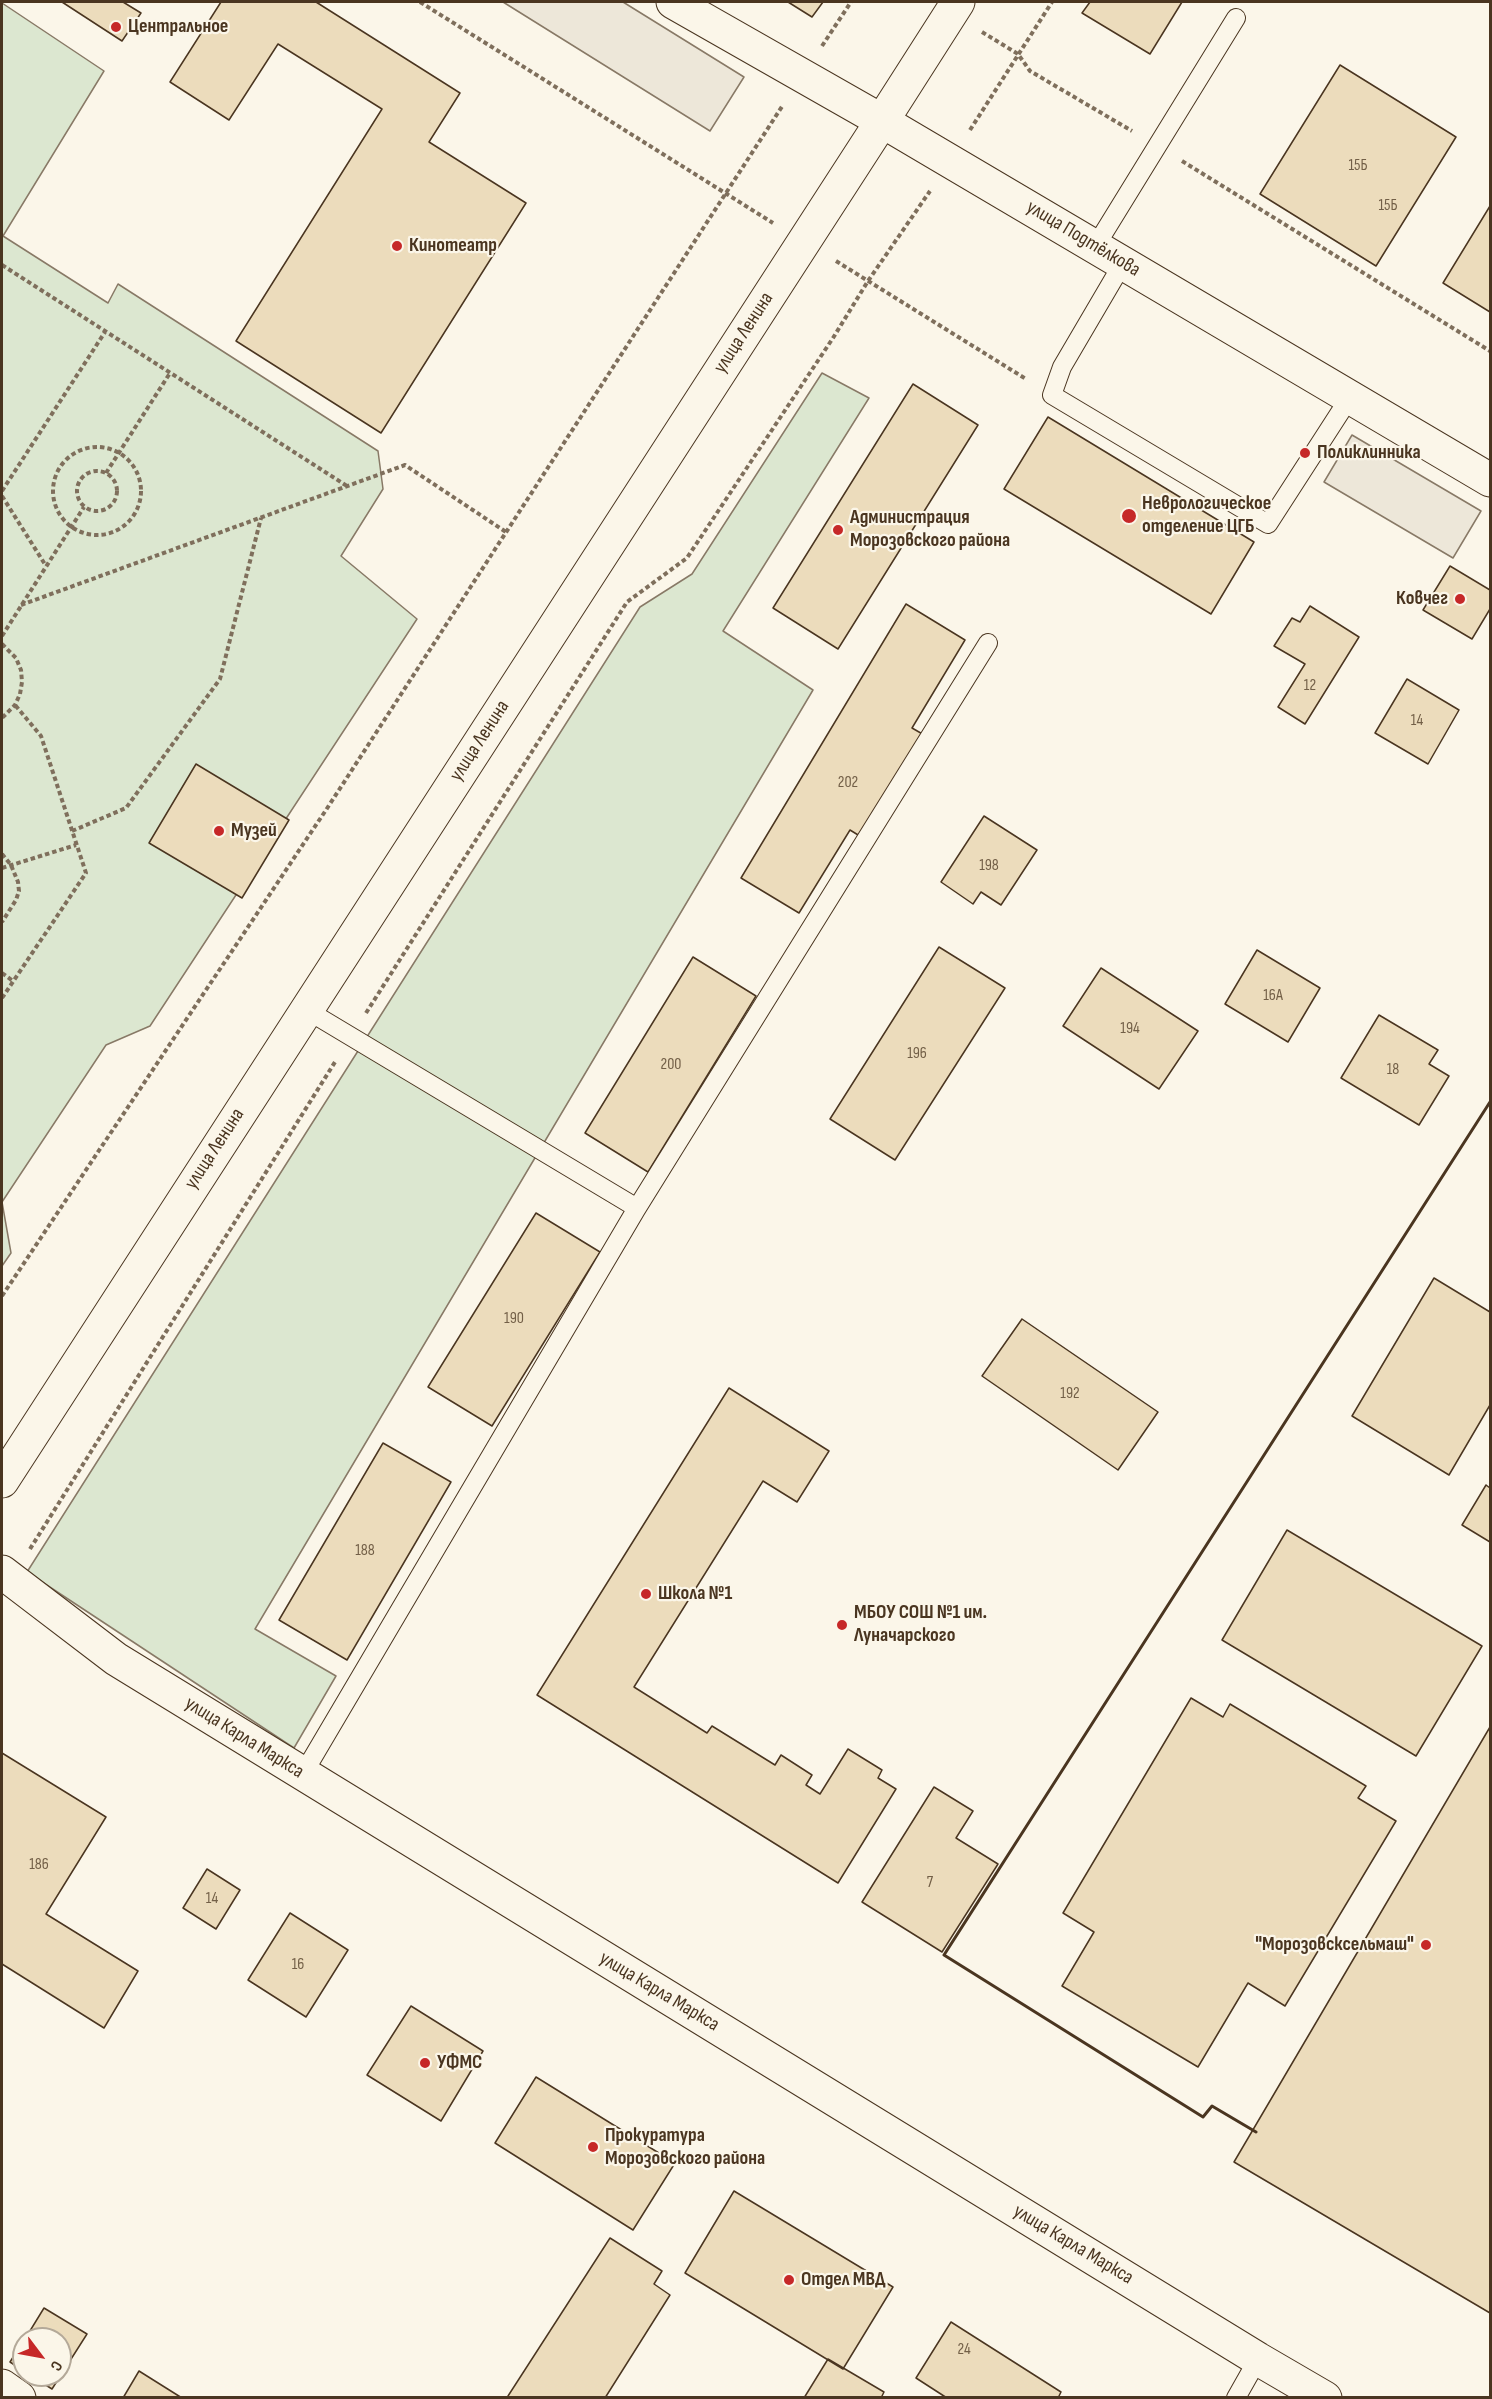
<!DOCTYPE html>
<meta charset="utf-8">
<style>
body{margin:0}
#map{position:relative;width:1492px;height:2399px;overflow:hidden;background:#fbf6e9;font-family:"Sofia Sans Condensed",sans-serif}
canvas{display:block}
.frame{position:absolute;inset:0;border:3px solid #4a3520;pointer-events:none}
.north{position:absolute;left:12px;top:2327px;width:60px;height:60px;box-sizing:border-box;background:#fbf6e9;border:2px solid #b4a999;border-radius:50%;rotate:122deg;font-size:16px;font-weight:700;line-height:24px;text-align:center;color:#4a3520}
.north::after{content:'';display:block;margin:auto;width:21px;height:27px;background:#c62828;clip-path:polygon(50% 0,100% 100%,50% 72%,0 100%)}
</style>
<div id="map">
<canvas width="1492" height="2399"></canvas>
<div class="frame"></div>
<div class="north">С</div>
</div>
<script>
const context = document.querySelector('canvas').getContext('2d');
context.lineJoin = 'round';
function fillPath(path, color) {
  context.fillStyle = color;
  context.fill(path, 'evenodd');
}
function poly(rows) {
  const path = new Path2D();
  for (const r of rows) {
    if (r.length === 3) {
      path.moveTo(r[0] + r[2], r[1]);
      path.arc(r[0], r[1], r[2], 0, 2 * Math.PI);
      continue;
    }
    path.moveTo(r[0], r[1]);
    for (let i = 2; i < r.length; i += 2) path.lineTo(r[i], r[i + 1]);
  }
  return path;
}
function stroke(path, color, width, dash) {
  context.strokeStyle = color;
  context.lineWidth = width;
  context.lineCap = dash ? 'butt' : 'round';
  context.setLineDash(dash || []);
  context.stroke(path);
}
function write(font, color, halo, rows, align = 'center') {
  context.font = font + ' "Sofia Sans Condensed",sans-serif';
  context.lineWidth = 4.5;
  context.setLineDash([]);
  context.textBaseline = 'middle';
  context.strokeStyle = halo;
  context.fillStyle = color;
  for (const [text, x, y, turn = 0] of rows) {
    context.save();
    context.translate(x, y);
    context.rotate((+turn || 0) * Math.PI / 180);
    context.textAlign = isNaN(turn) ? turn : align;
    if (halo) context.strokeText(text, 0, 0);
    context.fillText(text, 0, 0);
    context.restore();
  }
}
const green = poly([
 [2,3,104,71,3,236,108,303,118,284,378,451,383,489,341,556,417,619,150,1026,106,1045,2,1202,11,1253,2,1266,2,3],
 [822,373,869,398,723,631,813,690,255,1629,336,1676,294,1748,27,1572,640,607,692,574,822,373]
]);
fillPath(green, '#dce7d0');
stroke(green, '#887966', 1.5);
const parking = poly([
 [503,2,623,2,744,77,710,131,503,2],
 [1352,435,1481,511,1453,558,1324,482,1352,435]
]);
fillPath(parking, '#ede7d9');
stroke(parking, '#887966', 1.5);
const building = poly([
 [62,2,123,2,141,13,122,41,62,2],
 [221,2,316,2,460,93,429,142,526,203,381,433,236,341,382,109,278,44,229,120,170,82,221,2],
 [788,2,823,2,812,17,788,2],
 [1090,2,1182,2,1150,54,1082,13,1090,2],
 [1340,65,1456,137,1376,266,1260,194,1340,65],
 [1490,206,1490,312,1443,283,1490,206],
 [913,384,978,425,838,649,773,608,913,384],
 [1048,417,1254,542,1211,614,1004,489,1048,417],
 [1450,566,1490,590,1490,609,1472,639,1423,610,1450,566],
 [906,604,965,640,912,728,926,736,863,838,850,830,799,913,741,878,906,604],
 [1310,606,1359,637,1305,724,1278,707,1305,664,1274,646,1292,618,1300,622,1310,606],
 [1407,679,1459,710,1428,764,1375,733,1407,679],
 [196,764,289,820,242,898,149,843,196,764],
 [984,816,1037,850,1001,905,981,892,973,904,941,882,984,816],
 [939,947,1005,988,895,1160,830,1119,939,947],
 [1257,950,1320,988,1288,1042,1225,1004,1257,950],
 [693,957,756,996,648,1172,585,1133,693,957],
 [1101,968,1198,1031,1159,1089,1063,1026,1101,968],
 [1379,1015,1438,1050,1429,1064,1449,1076,1419,1125,1341,1078,1379,1015],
 [536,1213,600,1252,492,1426,428,1387,536,1213],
 [1434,1278,1490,1312,1490,1405,1449,1475,1352,1416,1434,1278],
 [1022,1319,1158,1412,1118,1470,982,1376,1022,1319],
 [729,1388,829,1451,797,1502,763,1481,634,1687,707,1733,712,1726,775,1765,781,1755,812,1775,806,1785,820,1794,848,1749,882,1770,878,1778,896,1789,838,1883,537,1695,729,1388],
 [383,1443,451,1482,347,1660,279,1620,383,1443],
 [1486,1485,1490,1488,1490,1542,1462,1525,1486,1485],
 [1287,1530,1482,1646,1416,1756,1222,1640,1287,1530],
 [1191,1698,1223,1717,1230,1704,1366,1786,1358,1798,1396,1821,1285,2006,1248,1983,1198,2067,1062,1986,1094,1932,1063,1913,1191,1698],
 [1490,1727,1490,2313,1234,2162,1490,1727],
 [2,1753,106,1817,46,1914,138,1971,104,2028,2,1964,2,1753],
 [934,1787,973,1811,956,1838,998,1864,942,1952,862,1902,934,1787],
 [207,1869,240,1890,216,1929,183,1908,207,1869],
 [290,1913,348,1950,306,2017,248,1980,290,1913],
 [411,2006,483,2051,441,2121,367,2075,411,2006],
 [536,2077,675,2163,633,2230,495,2143,536,2077],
 [734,2191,893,2287,843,2369,685,2273,734,2191],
 [610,2238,662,2271,654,2284,670,2295,605,2398,510,2398,508,2396,610,2238],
 [44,2308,87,2334,52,2389,30,2375,60,2375,60,2339,25,2339,44,2308],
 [951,2322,1061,2392,1058,2398,947,2398,916,2378,951,2322],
 [24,2340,24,2371,10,2362,24,2340],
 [828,2359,884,2392,881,2398,804,2398,828,2359],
 [139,2371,182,2398,123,2398,139,2371]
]);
fillPath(building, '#ecdcbc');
stroke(building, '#4a3520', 1.5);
const service = poly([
 [1095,247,1236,18],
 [1123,263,1062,367,1052,395,1268,524,1350,397],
 [305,1009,637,1208],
 [303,1774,637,1208,988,643],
 [1236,2398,1258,2359]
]);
const minor = poly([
 [2,1572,116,1659,1258,2359,1325,2398],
 [2,2386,19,2398]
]);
const tertiary = poly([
 [2,1481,882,121]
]);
const secondary = poly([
 [673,2,882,121,1490,480],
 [882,121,958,2]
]);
stroke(service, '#4a3520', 20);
stroke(minor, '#4a3520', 35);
stroke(tertiary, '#4a3520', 35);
stroke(secondary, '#4a3520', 35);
stroke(poly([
 [420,2,773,223],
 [982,32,1018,54,1030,71,1132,131],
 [822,46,851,2],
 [970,130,1052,2],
 [1182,161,1490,351],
 [836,261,1026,379],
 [2,265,347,486],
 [97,491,44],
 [97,491,20],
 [106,473,170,373],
 [2,491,105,332],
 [2,496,46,566],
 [21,605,405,465,506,532],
 [2,636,84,507],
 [2,644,16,658,21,670,22,682,20,694,15,705,2,718],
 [72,831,126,808,220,679,261,518],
 [2,854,11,865,18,882,19,891,16,900,2,922],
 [2,868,76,845],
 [2,973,13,981],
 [2,998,86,873,41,736,15,705],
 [366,1013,627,602,687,558,833,338,868,281,930,191],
 [2,1296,326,810,783,105],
 [30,1549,335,1062]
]), '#7f6f5c', 4, [4.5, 3]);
stroke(service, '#fbf6e9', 18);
stroke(minor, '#fbf6e9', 33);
stroke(tertiary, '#fbf6e9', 33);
stroke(secondary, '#fbf6e9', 33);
stroke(poly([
 [1256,2132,1212,2106,1203,2117,944,1955,1490,1102]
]), '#4a3520', 3);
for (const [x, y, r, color] of [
 [116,27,6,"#c62828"],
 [397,246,6,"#c62828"],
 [1305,453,6,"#c62828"],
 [1129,516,8,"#c62828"],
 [838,530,6,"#c62828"],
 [1460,599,6,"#c62828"],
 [219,831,6,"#c62828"],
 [646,1594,6,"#c62828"],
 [842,1625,6,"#c62828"],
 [1426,1945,6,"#c62828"],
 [425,2063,6,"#c62828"],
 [593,2147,6,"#c62828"],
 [789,2280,6,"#c62828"]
]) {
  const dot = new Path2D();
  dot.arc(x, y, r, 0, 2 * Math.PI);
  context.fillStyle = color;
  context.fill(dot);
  stroke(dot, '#fbf6e9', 2);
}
write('16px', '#725f47', null, [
 ["15Б",1358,166],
 ["15Б",1388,206],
 ["12",1310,686],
 ["14",1417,721],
 ["202",848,783],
 ["198",989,866],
 ["16А",1273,996],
 ["194",1130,1029],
 ["196",917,1054],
 ["200",671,1065],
 ["18",1393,1070],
 ["190",514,1319],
 ["192",1070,1394],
 ["188",365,1551],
 ["186",39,1865],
 ["7",930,1883],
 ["14",212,1899],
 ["16",298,1965],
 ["24",964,2350]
]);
write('bold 20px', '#4a3520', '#fbf6e9', [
 ["Центральное",128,27],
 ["Кинотеатр",409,246],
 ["Поликлинника",1317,453],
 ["Неврологическое",1142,504],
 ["отделение ЦГБ",1142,527],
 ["Администрация",850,518],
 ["Морозовского района",850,541],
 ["Ковчег",1448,599,"right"],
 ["Музей",231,831],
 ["Школа №1",658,1594],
 ["МБОУ СОШ №1 им.",854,1613],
 ["Луначарского",854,1636],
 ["\"Морозовсксельмаш\"",1414,1945,"right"],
 ["УФМС",437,2063],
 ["Прокуратура",605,2136],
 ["Морозовского района",605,2159],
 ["Отдел МВД",801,2280]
], 'left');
write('20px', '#4a3520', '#fbf6e9', [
 ["улица Подтёлкова",1083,239,31],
 ["улица Ленина",744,333,-57],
 ["улица Ленина",480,741,-57],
 ["улица Ленина",215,1149,-57],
 ["улица Карла Маркса",244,1738,32],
 ["улица Карла Маркса",659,1992,31],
 ["улица Карла Маркса",1073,2245,31]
]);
</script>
